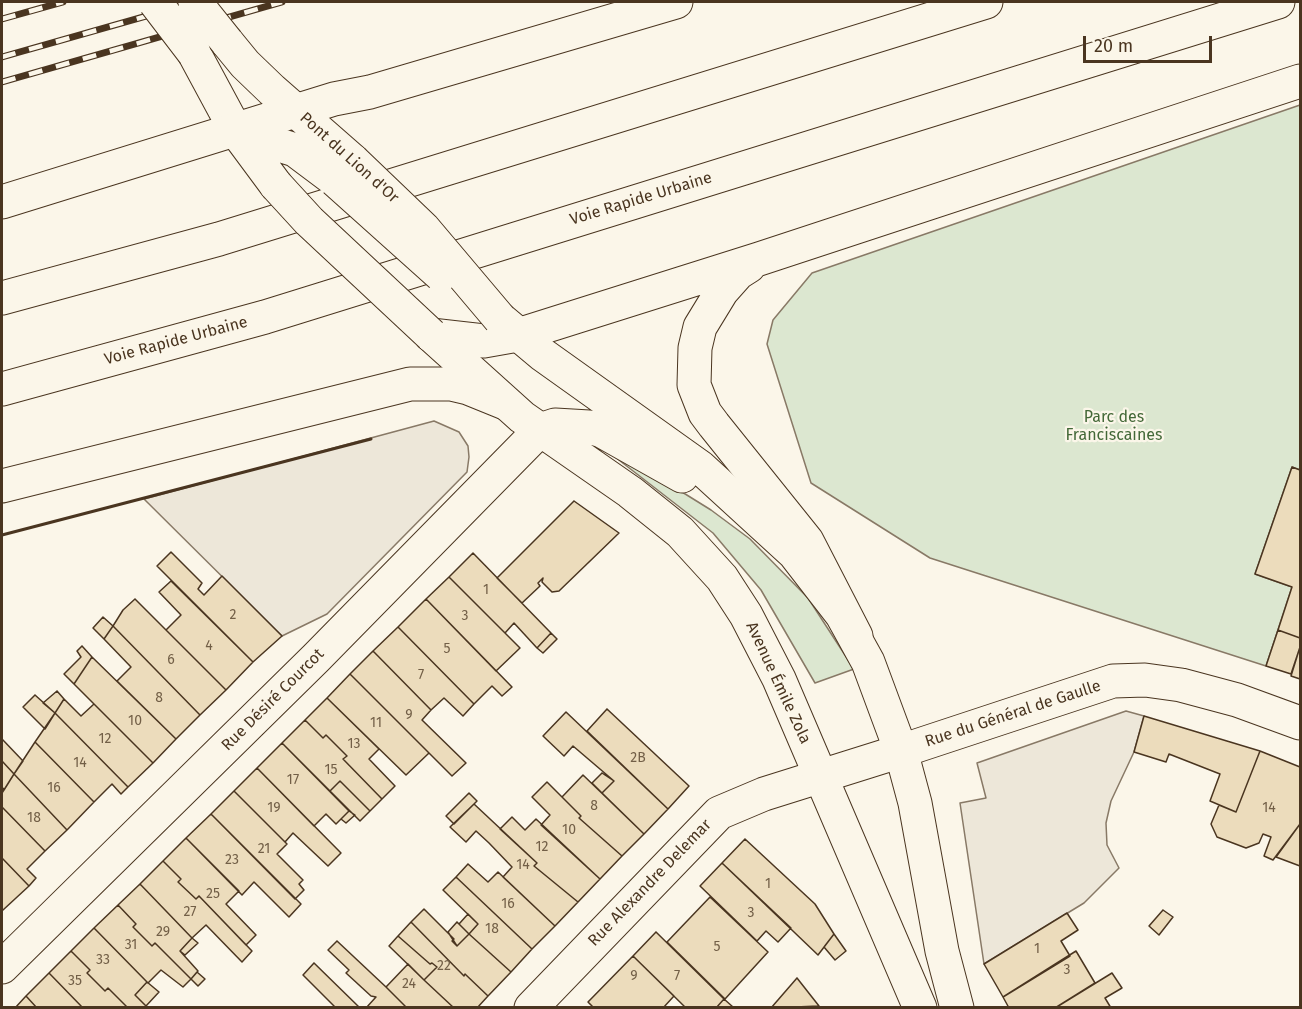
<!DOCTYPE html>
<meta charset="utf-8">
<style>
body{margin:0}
#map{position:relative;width:1302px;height:1009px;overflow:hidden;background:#fbf6e9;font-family:"Fira Sans",sans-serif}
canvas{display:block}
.frame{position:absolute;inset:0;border:3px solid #4a3520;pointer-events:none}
.scale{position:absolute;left:1083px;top:36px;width:129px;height:27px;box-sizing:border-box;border:3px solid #4a3520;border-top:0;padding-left:8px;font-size:18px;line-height:21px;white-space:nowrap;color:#4a3520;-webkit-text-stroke:4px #fbf6e9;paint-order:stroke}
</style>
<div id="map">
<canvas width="1302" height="1009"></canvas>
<div class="frame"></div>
<div class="scale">20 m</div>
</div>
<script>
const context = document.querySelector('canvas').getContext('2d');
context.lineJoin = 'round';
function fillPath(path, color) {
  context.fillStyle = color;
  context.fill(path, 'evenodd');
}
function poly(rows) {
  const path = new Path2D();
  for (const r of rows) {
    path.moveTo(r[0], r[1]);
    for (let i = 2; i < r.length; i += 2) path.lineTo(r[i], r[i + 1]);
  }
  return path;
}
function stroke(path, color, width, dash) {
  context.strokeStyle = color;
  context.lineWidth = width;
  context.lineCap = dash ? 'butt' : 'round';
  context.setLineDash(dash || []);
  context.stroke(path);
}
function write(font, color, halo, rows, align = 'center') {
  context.font = font + ' "Fira Sans",sans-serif';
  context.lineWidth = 4.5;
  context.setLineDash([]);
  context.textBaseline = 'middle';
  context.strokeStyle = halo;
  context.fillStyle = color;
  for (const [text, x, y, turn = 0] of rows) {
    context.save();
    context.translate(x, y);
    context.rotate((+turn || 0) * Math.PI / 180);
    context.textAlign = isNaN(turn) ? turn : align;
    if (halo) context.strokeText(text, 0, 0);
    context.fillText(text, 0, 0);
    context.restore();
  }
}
const green = poly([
 [1300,105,1300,470,1292,467,1255,574,1292,587,1266,666,930,558,811,483,767,344,773,320,812,273,1300,105],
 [624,456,711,510,750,539,808,598,854,669,815,683,761,590,713,533,615,457,624,456]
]);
fillPath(green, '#dce7d0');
stroke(green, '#887966', 1.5);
const parking = poly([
 [434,421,459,432,468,446,469,457,467,472,327,614,282,636,144,499,434,421],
 [1126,711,1144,716,1134,752,1111,801,1106,823,1107,845,1119,868,1084,903,984,964,960,803,986,798,977,763,1126,711]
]);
fillPath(parking, '#ede7d9');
stroke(parking, '#887966', 1.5);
const building = poly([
 [1292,467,1300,470,1300,638,1278,630,1292,587,1255,574,1292,467],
 [574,501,619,533,559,591,552,592,542,582,543,578,538,583,540,586,522,603,497,578,574,501],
 [171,552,202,583,198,589,204,595,222,576,282,636,253,662,157,566,171,552],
 [473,553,551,633,537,648,514,623,505,633,449,577,473,553],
 [449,577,520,648,496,671,426,599,449,577],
 [171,581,253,662,226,690,166,630,181,615,159,592,171,581],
 [135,599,226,690,200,715,113,626,123,610,135,599],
 [426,599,512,687,502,696,492,686,474,704,398,627,426,599],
 [103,617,113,626,104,639,93,628,103,617],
 [113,626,200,715,176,739,117,681,131,667,104,639,113,626],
 [398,627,474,704,463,716,444,698,431,710,373,651,398,627],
 [1278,630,1300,638,1300,647,1291,674,1266,666,1278,630],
 [551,633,557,639,543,653,537,648,551,633],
 [82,646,92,657,74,684,64,674,81,657,77,651,82,646],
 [1300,647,1300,679,1291,676,1300,647],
 [373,651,431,710,422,720,466,763,452,776,350,674,373,651],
 [92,657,176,739,153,763,74,684,92,657],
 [350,674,429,753,406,775,327,698,350,674],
 [57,691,64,699,55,713,43,703,57,691],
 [35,695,55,713,45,729,23,707,35,695],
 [327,698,379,749,369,759,395,786,382,799,343,759,347,756,326,735,323,738,305,720,327,698],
 [64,699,81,716,94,704,153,763,128,787,55,713,64,699],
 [607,709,689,786,668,809,587,731,607,709],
 [566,712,668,809,644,834,602,793,614,781,573,746,564,756,543,736,566,712],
 [55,713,128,787,121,794,112,784,94,802,35,742,55,713],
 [1144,716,1260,751,1236,812,1210,801,1220,774,1169,754,1166,762,1134,752,1144,716],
 [305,720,323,738,326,735,347,756,343,759,382,799,370,811,340,781,330,791,282,743,305,720],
 [2,739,23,761,14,774,2,761,2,739],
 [35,742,94,802,67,830,14,774,35,742],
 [282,743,349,811,336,824,326,814,314,826,257,768,282,743],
 [1260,751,1300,767,1300,824,1273,860,1264,856,1271,837,1263,834,1259,843,1246,848,1217,837,1211,824,1219,805,1236,812,1260,751],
 [2,761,14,774,4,790,2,787,2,761],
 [257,768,341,853,328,866,293,833,285,842,234,791,257,768],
 [602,773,614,781,602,793,592,783,602,773],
 [14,774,67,830,45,851,2,807,2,793,14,774],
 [583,775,644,834,622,856,579,818,581,816,562,797,583,775],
 [340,781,370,811,360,821,330,791,340,781],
 [547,782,581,816,579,818,622,856,600,879,541,825,550,815,532,797,547,782],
 [234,791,287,844,277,854,303,880,299,884,304,890,295,899,211,814,234,791],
 [469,793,477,801,454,824,446,816,469,793],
 [474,804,537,863,534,866,578,902,555,926,503,877,512,867,489,843,476,831,466,842,450,827,474,804],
 [2,807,45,851,27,869,36,878,29,886,2,858,2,807],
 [349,811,355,815,346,823,341,819,349,811],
 [211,814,301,904,289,917,254,882,242,895,186,838,211,814],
 [512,817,525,830,536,819,600,879,578,902,534,866,537,863,500,829,512,817],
 [1300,824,1300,866,1276,857,1300,824],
 [186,838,239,891,226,904,256,935,246,945,199,896,196,899,178,882,181,879,163,861,186,838],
 [745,839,815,904,834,934,818,955,722,863,745,839],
 [2,858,29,886,3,910,2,909,2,858],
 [163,861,181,879,178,882,196,899,199,896,252,951,242,962,206,925,192,938,140,884,163,861],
 [722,863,791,928,778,942,766,931,757,941,700,886,722,863],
 [468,864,488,882,498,872,555,926,532,949,456,877,468,864],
 [456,877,532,949,511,972,469,934,478,924,443,890,456,877],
 [140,884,192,938,180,951,198,971,191,979,155,943,152,946,133,927,136,924,118,905,140,884],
 [710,897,768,952,725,999,667,942,710,897],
 [118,905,136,924,133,927,152,946,155,943,191,979,183,987,161,970,148,983,94,928,118,905],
 [424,909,454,939,452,941,457,946,469,934,511,972,488,996,465,974,464,976,411,922,424,909],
 [1163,910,1173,917,1159,935,1149,926,1163,910],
 [1067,913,1078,930,1061,941,1070,956,1003,997,984,964,1067,913],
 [468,914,478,924,469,934,459,924,468,914],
 [411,922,464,976,465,974,488,996,477,1008,454,1008,424,980,437,967,432,963,430,964,398,936,411,922],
 [457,922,469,934,457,946,448,932,457,922],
 [94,928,147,982,135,995,148,1008,128,1008,108,988,105,991,87,973,90,970,71,951,94,928],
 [656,932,724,999,716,1008,686,1008,633,956,656,932],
 [834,934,846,951,835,960,824,947,834,934],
 [398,936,430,964,432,963,437,967,424,980,389,946,398,936],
 [192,938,198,943,185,955,180,951,192,938],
 [337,941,386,987,407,1008,366,1008,376,997,371,996,346,973,349,970,328,950,337,941],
 [71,951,90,970,87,973,105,991,108,988,128,1008,83,1008,49,973,71,951],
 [1076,951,1095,983,1055,1008,1009,1008,1003,997,1076,951],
 [633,956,674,996,663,1008,594,1008,588,1002,633,956],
 [314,963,360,1008,336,1008,303,975,314,963],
 [408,964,424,980,454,1008,407,1008,386,987,408,964],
 [197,972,205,979,198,986,191,979,197,972],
 [49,973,83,1008,37,1008,26,996,49,973],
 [1112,973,1122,988,1105,998,1111,1008,1055,1008,1112,973],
 [797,978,819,1006,771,1008,797,978],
 [147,982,159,992,146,1006,135,995,147,982],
 [26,996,37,1008,15,1008,26,996],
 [724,999,733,1007,716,1008,724,999]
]);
fillPath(building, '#ecdcbc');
stroke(building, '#4a3520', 1.5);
const minor = poly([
 [2,967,316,658,540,430],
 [531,1008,719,813,764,794,901,751]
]);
const tertiary = poly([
 [901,751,1113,681,1145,680,1181,685,1237,700,1300,723]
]);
const secondary = poly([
 [227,42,245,64,272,90,353,161],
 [194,53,236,131,276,185],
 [236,131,295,150,335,180],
 [500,319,543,355,700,467,794,553,842,615,868,662,901,751,915,803,942,951,957,1008],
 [431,335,522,417,630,492,680,532,722,578,746,615,779,679,920,1008],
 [540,430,555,425,589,427,602,431,682,476]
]);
const trunk = poly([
 [2,202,334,99,370,92,676,2],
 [749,266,738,273,722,291,700,327,695,348,694,385,705,413,714,425,807,541,856,636],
 [2,298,219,239,986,2],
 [431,335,484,341,518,335,759,259,1300,81],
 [2,389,265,317,1278,2],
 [2,486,410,384,451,384,468,388,505,403]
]);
stroke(minor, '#4a3520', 35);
stroke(tertiary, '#4a3520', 35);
stroke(secondary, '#4a3520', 35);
stroke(trunk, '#4a3520', 35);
stroke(minor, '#fbf6e9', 33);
stroke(tertiary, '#fbf6e9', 33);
stroke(secondary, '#fbf6e9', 33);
stroke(trunk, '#fbf6e9', 33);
const rail = poly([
 [2,19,63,2],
 [2,57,196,2],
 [2,82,282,2]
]);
stroke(rail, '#4a3520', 7);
stroke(rail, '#fbf6e9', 4.5, [14]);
const secondaryBridge = poly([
 [155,2,194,53],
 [195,2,227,42],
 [353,161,424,229,500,319],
 [335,180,441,275],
 [276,185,309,221,431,335]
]);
stroke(secondaryBridge, '#4a3520', 35, []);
stroke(secondaryBridge, '#fbf6e9', 33);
stroke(poly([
 [2,535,371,439]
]), '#4a3520', 3);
write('14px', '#725f47', null, [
 ["1",486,590],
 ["2",233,615],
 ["3",465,616],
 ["4",209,646],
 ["5",447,649],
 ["6",171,660],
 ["7",421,675],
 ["8",159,698],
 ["9",409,715],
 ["10",135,721],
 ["11",376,723],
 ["12",105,739],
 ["13",354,744],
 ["2B",638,758],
 ["14",80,763],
 ["15",331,770],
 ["17",293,780],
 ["16",54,788],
 ["8",594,806],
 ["19",274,808],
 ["14",1269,808],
 ["18",34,818],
 ["10",569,830],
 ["12",542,847],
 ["21",264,849],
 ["23",232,860],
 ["14",523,865],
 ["1",768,884],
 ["25",213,894],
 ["16",508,904],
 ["27",190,912],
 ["3",751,913],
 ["18",492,929],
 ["29",163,932],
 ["31",131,945],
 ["5",717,947],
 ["1",1037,949],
 ["33",103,960],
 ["22",444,966],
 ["3",1067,970],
 ["9",634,976],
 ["7",677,976],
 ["35",75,981],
 ["24",409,984]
]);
write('16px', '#4a3520', '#fbf6e9', [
 ["Pont du Lion d'Or",349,158,42],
 ["Voie Rapide Urbaine",641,199,-17],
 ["Voie Rapide Urbaine",176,341,-15],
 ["Avenue Émile Zola",778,683,65],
 ["Rue Désiré Courcot",273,700,-45],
 ["Rue du Général de Gaulle",1013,714,-18],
 ["Rue Alexandre Delemar",650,883,-46]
]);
write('16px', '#436837', '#fbf6e9', [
 ["Parc des",1114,418],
 ["Franciscaines",1114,436]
]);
</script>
